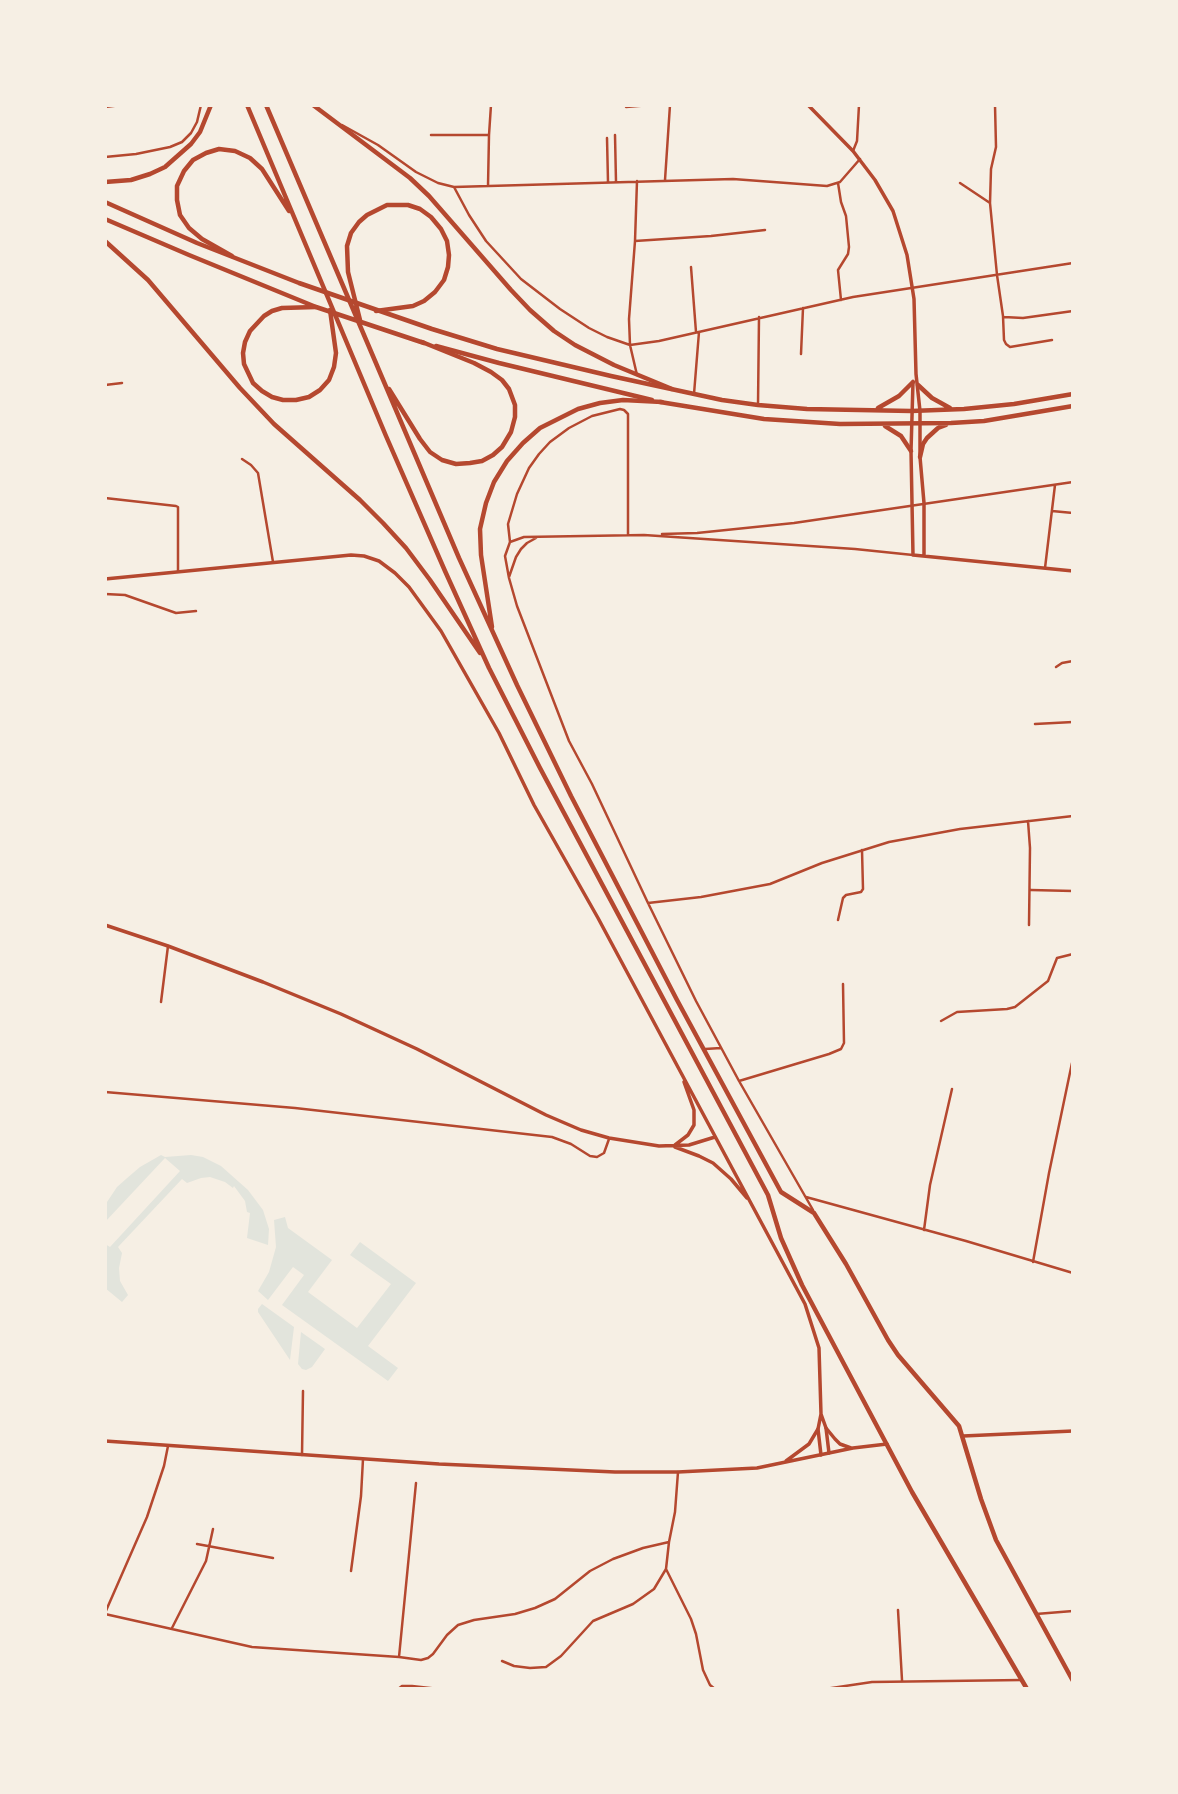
<!DOCTYPE html>
<style>
body{margin:0}
#map{position:relative;width:1178px;height:1794px;overflow:hidden;background:#f6efe4;font-family:"Noto Sans",sans-serif}
canvas{display:block}
.frame{position:absolute;inset:0;border:107px solid #f6efe4;pointer-events:none}
</style>
<div id="map">
<canvas width="1178" height="1794"></canvas>
<div class="frame"></div>
</div>
<script>
const context = document.querySelector('canvas').getContext('2d');
context.lineJoin = 'round';
function fillPath(path, color) {
  context.fillStyle = color;
  context.fill(path, 'evenodd');
}
function poly(rows) {
  const path = new Path2D();
  for (const r of rows) {
    path.moveTo(r[0], r[1]);
    for (let i = 2; i < r.length; i += 2) path.lineTo(r[i], r[i + 1]);
  }
  return path;
}
function stroke(path, color, width, dash) {
  context.strokeStyle = color;
  context.lineWidth = width;
  context.lineCap = dash ? 'butt' : 'round';
  context.setLineDash(dash || []);
  context.stroke(path);
}
fillPath(poly([
 [161,1155,165,1157,191,1155,203,1157,221,1166,248,1190,263,1210,269,1229,268,1245,247,1238,250,1213,247,1212,245,1201,234,1186,233,1188,225,1182,210,1177,201,1178,187,1183,182,1179,118,1247,122,1253,119,1268,120,1281,128,1295,122,1302,105,1288,105,1244,110,1247,180,1171,165,1158,105,1222,105,1205,117,1187,126,1179,140,1167],
 [285,1217,288,1228,332,1260,308,1292,357,1328,391,1284,350,1255,360,1242,416,1283,368,1346,398,1368,388,1381,282,1305,304,1275,293,1267,268,1300,258,1291,269,1272,276,1247,274,1220],
 [262,1304,294,1327,290,1360,258,1312,258,1309],
 [301,1332,325,1349,312,1367,306,1370,302,1369,298,1364]
]), '#e2e4dc');
stroke(poly([
 [995,105,996,147,991,169,990,203,997,275,1003,316,1004,340,1006,344,1010,347,1052,340],
 [105,107,121,105],
 [626,107,650,105],
 [342,125,378,145,416,172,438,183,454,187,733,179,827,186,840,182,860,159],
 [431,135,489,135,488,186],
 [489,135,491,105],
 [615,135,616,182],
 [607,138,608,182],
 [853,151,857,141,859,105],
 [105,157,136,154,170,147,182,142,191,133,197,122,201,105],
 [665,180,670,105],
 [838,183,841,202,846,216,849,247,848,254,838,270,841,300],
 [960,183,990,203],
 [454,187,469,215,486,241,521,279,560,309,589,328,607,337,630,345,659,341,853,297,1073,263],
 [635,241,711,236,765,230],
 [691,267,696,332],
 [1004,317,1023,318,1073,311],
 [801,354,803,308],
 [637,375,630,345,629,319,635,241,637,181],
 [105,385,122,383],
 [694,394,699,332],
 [758,405,759,317],
 [242,459,251,465,258,473,273,562],
 [105,498,176,506,178,507,178,571],
 [1052,511,1073,513],
 [662,534,697,533,794,523,1073,482],
 [510,542,508,524,517,494,529,468,539,454,550,442,569,428,592,416,620,409,624,410,628,414,628,535],
 [1045,568,1055,485],
 [509,577,516,557,521,549,527,543,536,538],
 [105,594,125,595,176,613,196,611],
 [1056,667,1062,663,1073,661],
 [1035,724,1073,722],
 [1028,821,1030,848,1029,925],
 [1031,890,1073,891],
 [648,903,701,897,770,884,822,863,889,842,960,829,1073,816],
 [838,920,843,898,846,895,861,892,863,889,862,850],
 [161,1002,168,946],
 [941,1021,957,1012,1007,1009,1015,1007,1048,981,1057,958,1073,954],
 [705,1049,721,1048],
 [739,1081,829,1054,841,1049,844,1043,843,984],
 [105,1092,295,1108,552,1137,571,1144,590,1156,597,1157,604,1153,609,1139],
 [806,1197,966,1241,1073,1273],
 [813,1210,739,1081,696,1001,648,903,592,784,569,741,517,606,509,578,505,556,510,542,524,537,644,535,855,549,913,555],
 [924,1230,930,1185,952,1089],
 [1033,1262,1049,1173,1072,1063],
 [302,1455,303,1391],
 [197,1544,273,1558],
 [666,1569,691,1619,696,1634,703,1670,710,1685,715,1689],
 [351,1571,361,1496,363,1459],
 [898,1610,902,1680],
 [105,1613,147,1517,164,1466,168,1446],
 [105,1614,252,1647,399,1657,421,1660,428,1658,433,1654,447,1635,458,1625,474,1620,515,1614,535,1608,555,1599,590,1571,613,1559,643,1548,669,1542],
 [1036,1614,1073,1611],
 [172,1628,206,1561,213,1529],
 [399,1657,416,1483],
 [502,1661,514,1666,530,1668,546,1667,561,1656,593,1621,633,1604,654,1589,666,1569,669,1542,675,1512,678,1472],
 [398,1689,402,1686,412,1686,439,1689],
 [825,1689,872,1682,1022,1680]
]), '#b5482f', 2.5);
stroke(poly([
 [808,105,853,151,875,180,893,211,907,255,914,299,916,374,920,411,920,457,924,503,924,556],
 [913,382,911,451,913,555,1073,571],
 [105,579,351,555,364,556,379,561,395,573,409,587,441,631,499,733,534,805,598,918,805,1304,819,1348,821,1414,818,1429,821,1455],
 [105,925,168,946,263,982,341,1014,417,1049,546,1115,581,1130,609,1138,659,1146,689,1145,715,1137],
 [1073,1040,1073,1063],
 [675,1145,688,1135,694,1125,694,1110,684,1082],
 [675,1147,699,1156,713,1163,731,1179,747,1198],
 [821,1414,826,1428,829,1453]
]), '#b5482f', 3.5);
stroke(poly([
 [826,1428,835,1439,840,1444,851,1448],
 [963,1436,1073,1431],
 [105,1441,439,1464,615,1472,678,1472,757,1468,853,1448,887,1444],
 [786,1461,809,1444,818,1429]
]), '#b5482f', 3.5);
stroke(poly([
 [105,202,197,243,299,283,432,329,497,349,611,376,722,400,758,405,807,409,911,411,964,409,1014,404,1073,394],
 [105,219,189,255,316,307,424,343],
 [436,346,499,363,652,400],
 [918,385,932,398,950,408],
 [660,402,764,419,840,424,951,423,984,421,1073,406],
 [878,408,899,396,913,382],
 [885,426,901,436,911,451],
 [920,457,923,444,927,438,938,428,946,425]
]), '#b5482f', 4.5);
stroke(poly([
 [247,105,386,436,445,571,489,668,540,768,768,1195,781,1238,802,1285,912,1492,1027,1689],
 [266,105,459,558,517,685,571,796,677,1000,781,1192,814,1213,846,1264,888,1340,898,1355,959,1426,981,1499,996,1540,1073,1681],
 [313,105,410,178,429,196,511,290,530,310,554,331,575,345,614,365,672,389],
 [105,182,131,180,150,174,165,167,191,144,200,132,211,105],
 [105,241,148,280,240,388,274,424,360,500,383,523,406,548,430,580,480,653],
 [232,256,202,239,189,228,180,215,177,200,177,186,184,171,193,160,206,153,219,149,235,151,250,158,262,169,289,211],
 [316,307,282,308,272,311,264,316,250,331,245,342,243,353,244,364,253,383,262,391,272,397,283,400,296,400,309,397,320,390,329,380,334,367,336,353,330,310],
 [360,320,348,272,347,246,351,233,359,222,367,215,387,205,408,205,420,209,431,217,441,229,447,241,449,255,448,267,444,280,435,292,424,301,413,306,376,311],
 [389,389,420,439,430,452,442,460,456,464,470,463,482,461,493,455,502,447,511,432,515,417,515,405,509,389,502,380,491,372,474,363,422,342],
 [492,627,481,555,480,529,486,503,494,482,507,461,523,443,540,428,578,409,600,403,623,400,662,402]
]), '#b5482f', 4.5);
</script>
